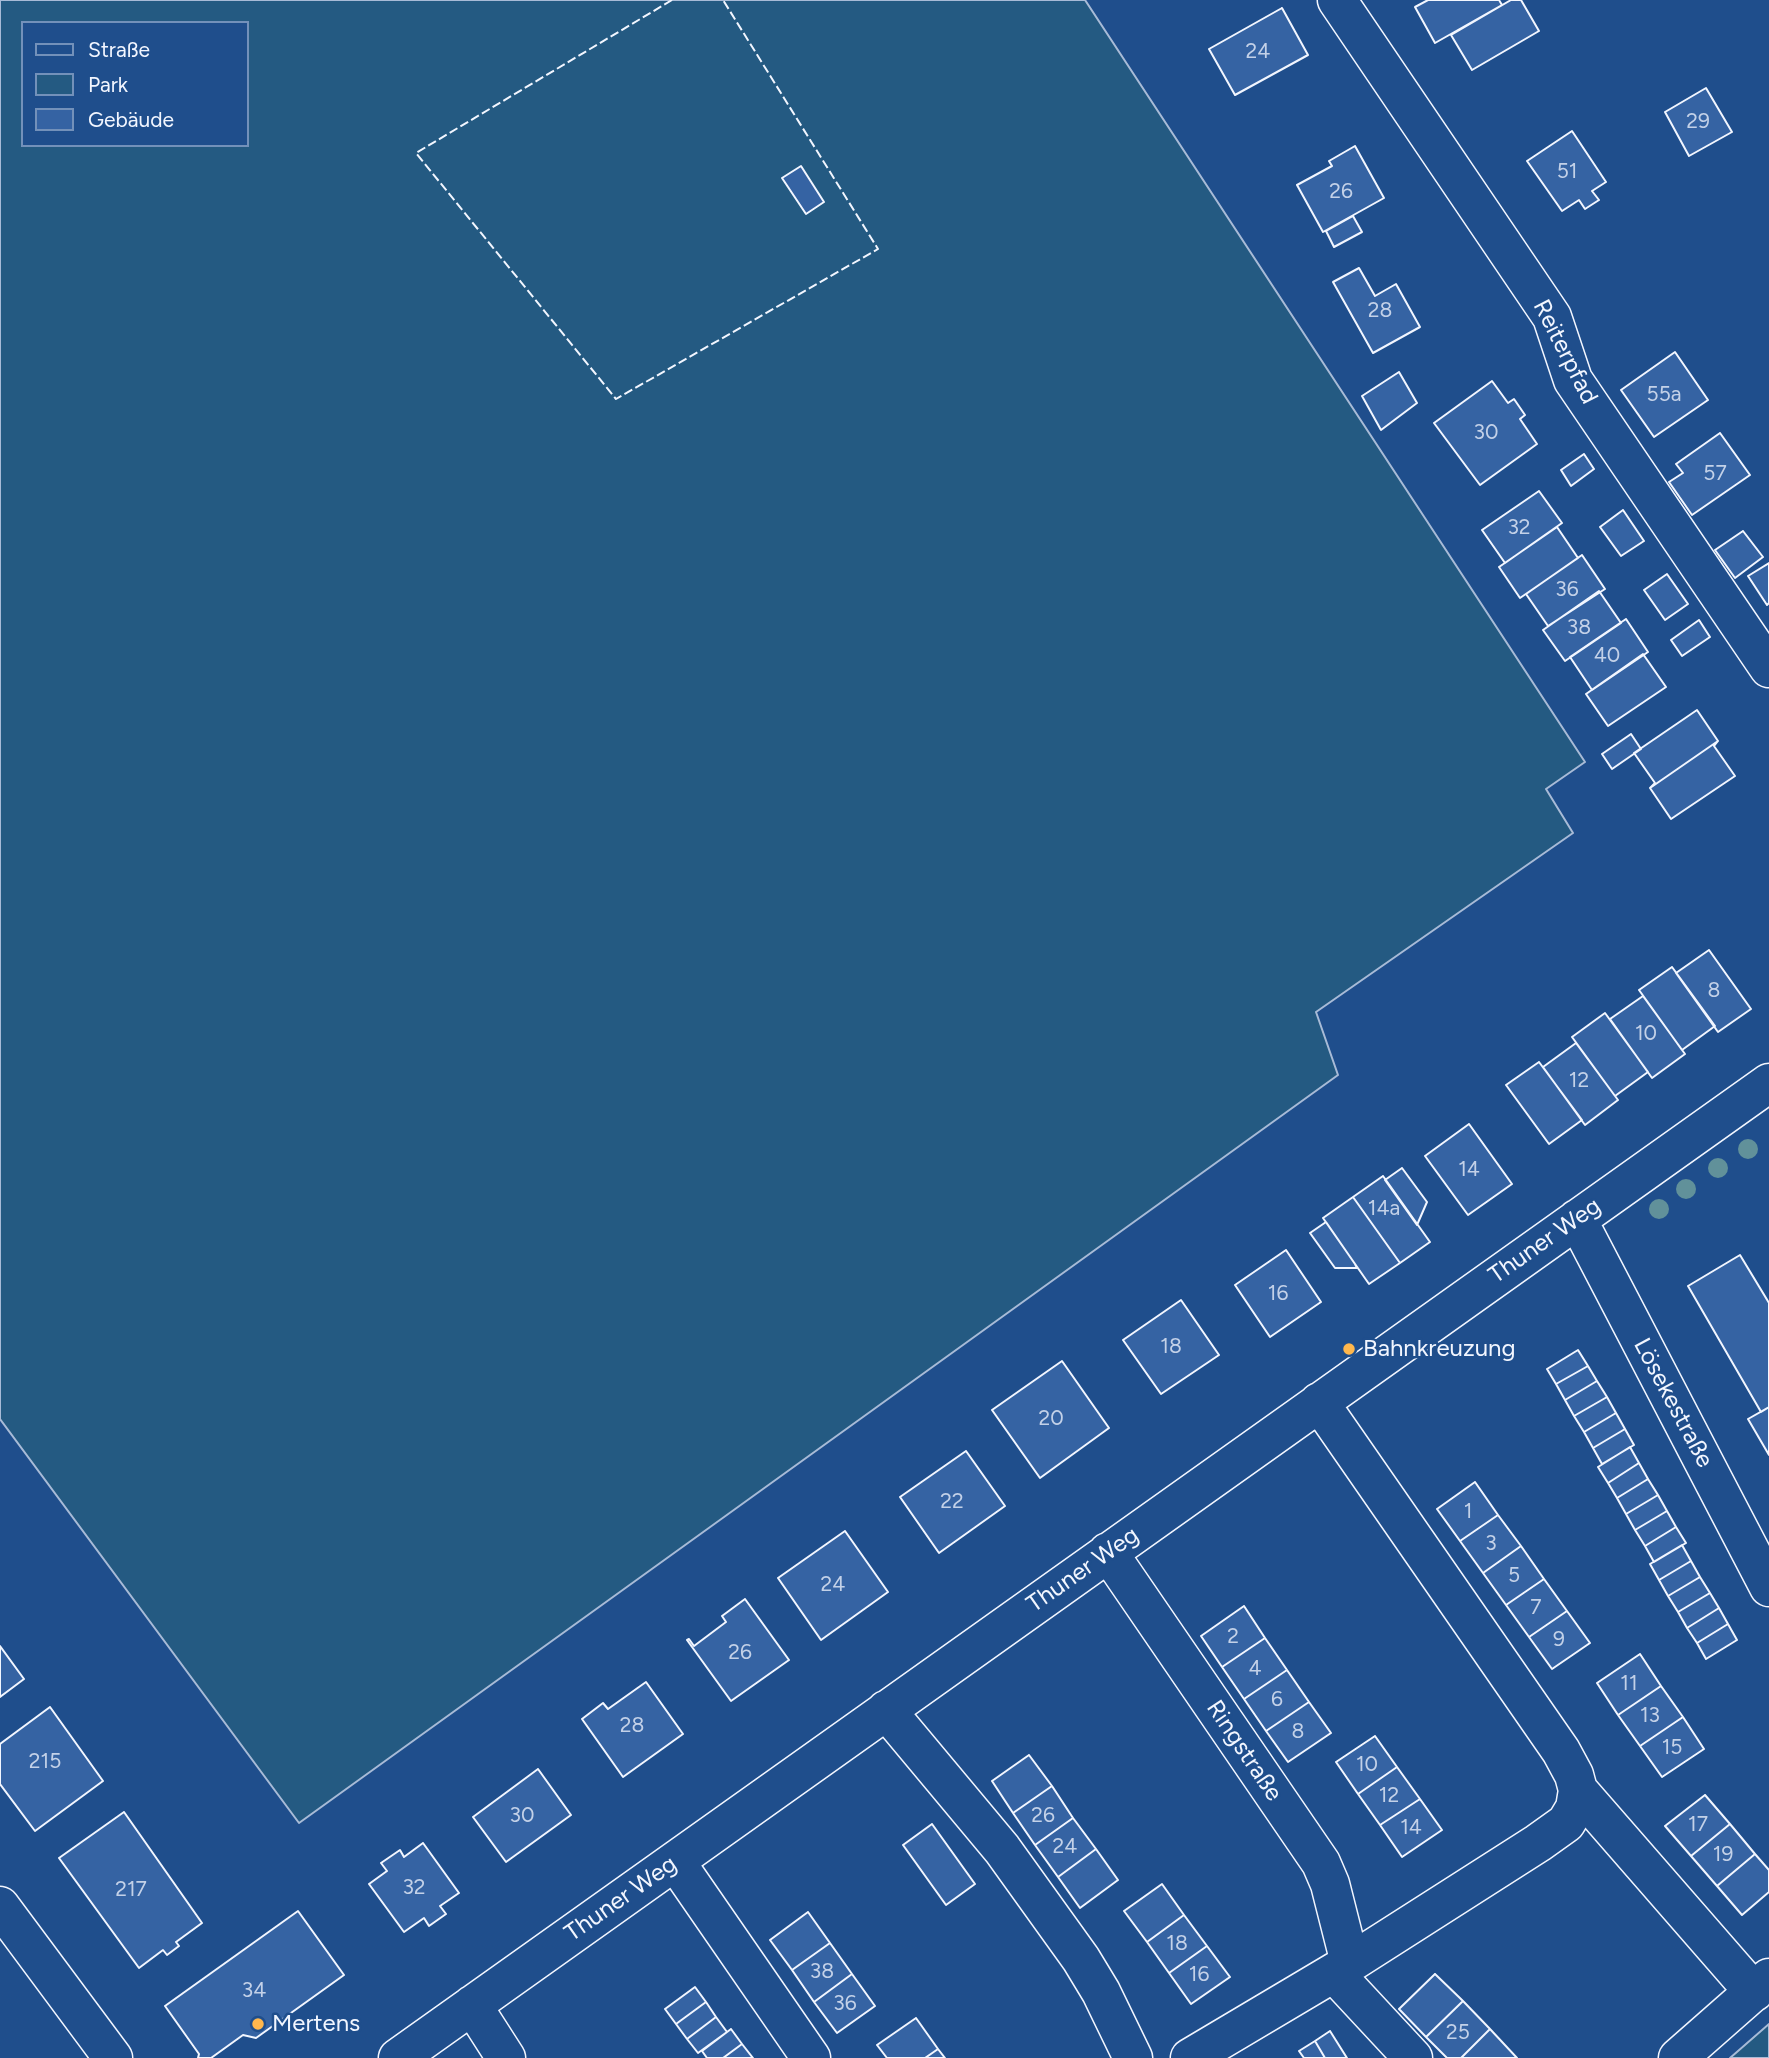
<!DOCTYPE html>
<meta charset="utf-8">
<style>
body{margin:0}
#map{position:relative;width:1769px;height:2058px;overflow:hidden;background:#1f4e8c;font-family:Figtree,sans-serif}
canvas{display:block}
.legend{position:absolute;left:21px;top:21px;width:228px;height:126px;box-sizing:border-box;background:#1f4e8c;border:2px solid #7391ba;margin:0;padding:9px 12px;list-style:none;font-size:21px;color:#f2f6ff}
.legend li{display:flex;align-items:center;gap:14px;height:35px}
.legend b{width:35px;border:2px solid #7391ba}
</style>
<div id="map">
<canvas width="1769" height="2058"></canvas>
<ul class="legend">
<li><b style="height:9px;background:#1f4e8c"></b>Straße</li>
<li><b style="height:19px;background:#245a82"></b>Park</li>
<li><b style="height:19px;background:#3563a3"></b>Gebäude</li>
</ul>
</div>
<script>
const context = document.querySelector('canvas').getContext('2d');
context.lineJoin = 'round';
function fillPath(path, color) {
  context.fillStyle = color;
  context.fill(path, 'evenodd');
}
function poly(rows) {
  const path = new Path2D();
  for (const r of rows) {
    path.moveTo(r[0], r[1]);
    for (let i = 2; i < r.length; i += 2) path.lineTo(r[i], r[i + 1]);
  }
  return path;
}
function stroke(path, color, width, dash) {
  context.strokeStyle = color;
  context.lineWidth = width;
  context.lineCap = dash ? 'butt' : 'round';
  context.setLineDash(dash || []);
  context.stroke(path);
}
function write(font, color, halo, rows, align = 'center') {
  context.font = font + ' Figtree,sans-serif';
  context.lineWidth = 5;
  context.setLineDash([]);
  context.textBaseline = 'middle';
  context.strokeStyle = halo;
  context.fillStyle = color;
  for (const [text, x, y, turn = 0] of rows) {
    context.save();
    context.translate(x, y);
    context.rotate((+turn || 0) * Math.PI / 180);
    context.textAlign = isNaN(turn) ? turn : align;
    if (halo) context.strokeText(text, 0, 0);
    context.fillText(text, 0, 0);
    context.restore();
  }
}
const green = poly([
 [0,0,1085,0,1585,762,1546,789,1573,833,1316,1012,1338,1075,299,1823,0,1419,0,0],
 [23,23,247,23,247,145,23,145,23,23],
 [1769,2024,1769,2058,1730,2058,1769,2024]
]);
fillPath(green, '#245a82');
stroke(green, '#a8bbd7', 2);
const building = poly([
 [1428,0,1499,0,1502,5,1435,43,1415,7,1428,0],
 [1511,0,1521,0,1539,31,1472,70,1451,35,1511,0],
 [1282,8,1308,55,1235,95,1209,49,1282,8],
 [1706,88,1732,132,1689,156,1665,112,1706,88],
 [1572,131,1606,182,1592,191,1599,200,1585,209,1579,200,1562,211,1527,161,1572,131],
 [1355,146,1384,198,1323,232,1297,185,1332,166,1329,161,1355,146],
 [801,166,824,202,806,214,782,178,801,166],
 [1353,216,1362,232,1334,247,1326,231,1353,216],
 [1359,268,1375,296,1396,284,1420,327,1373,353,1333,282,1359,268],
 [1675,352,1708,400,1654,437,1621,390,1675,352],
 [1399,372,1417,403,1381,430,1362,396,1399,372],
 [1492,381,1508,403,1514,399,1525,415,1520,419,1537,444,1480,485,1434,423,1492,381],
 [1720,433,1750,475,1692,515,1669,482,1683,473,1676,464,1720,433],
 [1584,454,1594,469,1571,486,1561,470,1584,454],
 [1539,491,1562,523,1505,563,1482,530,1539,491],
 [1623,510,1644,541,1621,556,1600,527,1623,510],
 [1557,527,1578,558,1520,598,1499,567,1557,527],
 [1743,531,1763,557,1735,578,1715,550,1743,531],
 [1582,555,1605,589,1548,626,1526,594,1582,555],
 [1769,563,1769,603,1767,605,1748,576,1769,563],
 [1667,574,1688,604,1665,620,1644,590,1667,574],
 [1599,591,1621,623,1565,661,1543,630,1599,591],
 [1626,619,1648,652,1592,690,1570,657,1626,619],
 [1699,620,1710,637,1682,656,1671,640,1699,620],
 [1643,654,1666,687,1608,726,1586,694,1643,654],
 [1697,710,1718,741,1650,788,1655,783,1634,753,1697,710],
 [1631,734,1641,749,1612,769,1602,754,1631,734],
 [1718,741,1714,746,1735,776,1671,819,1650,788,1718,741],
 [1709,950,1751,1009,1718,1032,1676,973,1709,950],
 [1672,967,1715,1026,1682,1050,1639,990,1672,967],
 [1643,996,1685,1054,1652,1078,1610,1019,1643,996],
 [1605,1013,1648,1072,1615,1096,1572,1037,1605,1013],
 [1576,1043,1618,1100,1585,1125,1543,1067,1576,1043],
 [1539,1062,1582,1120,1549,1144,1506,1085,1539,1062],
 [1469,1124,1512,1184,1468,1215,1425,1156,1469,1124],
 [1402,1168,1427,1202,1417,1225,1385,1180,1402,1168],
 [1383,1176,1430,1242,1400,1263,1353,1197,1383,1176],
 [1353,1197,1400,1263,1369,1284,1323,1218,1353,1197],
 [1326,1222,1355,1264,1357,1268,1335,1268,1310,1233,1326,1222],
 [1286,1250,1321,1302,1270,1337,1235,1285,1286,1250],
 [1740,1255,1769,1303,1769,1407,1761,1412,1688,1286,1740,1255],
 [1181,1300,1219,1355,1161,1394,1123,1340,1181,1300],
 [1578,1350,1588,1366,1556,1384,1547,1369,1578,1350],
 [1062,1361,1109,1428,1040,1478,992,1410,1062,1361],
 [1588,1366,1597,1381,1565,1400,1556,1384,1588,1366],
 [1597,1381,1607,1397,1574,1416,1565,1400,1597,1381],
 [1607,1397,1616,1413,1584,1432,1574,1416,1607,1397],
 [1769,1407,1769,1455,1748,1419,1769,1407],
 [1616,1413,1625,1429,1593,1448,1584,1432,1616,1413],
 [1625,1429,1634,1445,1602,1464,1593,1448,1625,1429],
 [1630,1447,1639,1463,1608,1483,1598,1467,1630,1447],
 [966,1451,1005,1506,939,1553,900,1497,966,1451],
 [1639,1463,1648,1479,1617,1498,1608,1483,1639,1463],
 [1648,1479,1658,1495,1626,1514,1617,1498,1648,1479],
 [1475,1482,1498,1515,1460,1541,1437,1509,1475,1482],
 [1658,1495,1667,1511,1635,1530,1626,1514,1658,1495],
 [1667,1511,1676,1527,1645,1546,1635,1530,1667,1511],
 [1498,1515,1521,1546,1483,1573,1460,1541,1498,1515],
 [1676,1527,1686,1543,1654,1562,1645,1546,1676,1527],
 [845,1531,888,1592,821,1640,778,1578,845,1531],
 [1682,1545,1691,1561,1659,1580,1650,1564,1682,1545],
 [1521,1546,1544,1579,1506,1605,1483,1573,1521,1546],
 [1691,1561,1700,1577,1668,1596,1659,1580,1691,1561],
 [1700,1577,1710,1593,1678,1612,1668,1596,1700,1577],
 [1544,1579,1567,1611,1529,1637,1506,1605,1544,1579],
 [1710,1593,1719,1608,1687,1628,1678,1612,1710,1593],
 [745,1599,789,1660,731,1701,687,1640,689,1639,694,1646,726,1622,722,1616,745,1599],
 [1244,1606,1265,1638,1222,1667,1201,1636,1244,1606],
 [1719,1608,1728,1624,1697,1643,1687,1628,1719,1608],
 [1567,1611,1590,1643,1552,1669,1529,1637,1567,1611],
 [1728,1624,1737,1640,1706,1659,1697,1643,1728,1624],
 [1265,1638,1287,1670,1244,1699,1222,1667,1265,1638],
 [0,1646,24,1679,0,1697,0,1646],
 [1640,1654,1661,1686,1618,1715,1597,1683,1640,1654],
 [1287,1670,1309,1702,1266,1731,1244,1699,1287,1670],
 [646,1682,683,1734,623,1777,582,1719,603,1703,608,1709,646,1682],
 [1661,1686,1683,1717,1640,1746,1618,1715,1661,1686],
 [1309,1702,1331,1733,1288,1762,1266,1731,1309,1702],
 [50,1707,103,1781,35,1831,0,1784,0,1744,50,1707],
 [1683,1717,1704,1749,1662,1777,1640,1746,1683,1717],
 [1375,1736,1397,1767,1358,1794,1336,1762,1375,1736],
 [1029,1755,1052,1786,1013,1813,992,1781,1029,1755],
 [1397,1767,1420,1799,1380,1825,1358,1794,1397,1767],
 [538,1769,571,1815,506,1862,473,1817,538,1769],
 [1052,1786,1073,1818,1035,1845,1013,1813,1052,1786],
 [1705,1795,1730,1824,1691,1856,1665,1826,1705,1795],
 [1420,1799,1442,1830,1402,1857,1380,1825,1420,1799],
 [124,1812,202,1923,176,1942,179,1946,167,1955,163,1950,139,1968,59,1858,124,1812],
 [1073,1818,1096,1849,1058,1877,1035,1845,1073,1818],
 [932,1824,975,1884,946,1905,903,1845,932,1824],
 [1730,1824,1755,1854,1717,1886,1691,1856,1730,1824],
 [423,1843,459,1893,440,1906,446,1914,429,1926,424,1918,404,1932,369,1884,387,1871,381,1863,400,1850,404,1857,423,1843],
 [1096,1849,1118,1880,1080,1908,1058,1877,1096,1849],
 [1755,1854,1769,1870,1769,1892,1742,1915,1717,1886,1755,1854],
 [1162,1884,1184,1915,1147,1942,1124,1911,1162,1884],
 [298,1911,344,1975,256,2038,243,2035,211,2058,198,2058,199,2054,165,2006,298,1911],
 [808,1912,830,1943,792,1970,770,1940,808,1912],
 [1184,1915,1207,1946,1169,1973,1147,1942,1184,1915],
 [830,1943,852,1974,814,2002,792,1970,830,1943],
 [1207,1946,1230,1977,1191,2004,1169,1973,1207,1946],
 [852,1974,875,2006,837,2033,814,2002,852,1974],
 [1435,1974,1463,2001,1426,2037,1399,2009,1435,1974],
 [695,1987,706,2002,676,2024,665,2009,695,1987],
 [1463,2001,1490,2029,1461,2058,1447,2058,1426,2037,1463,2001],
 [706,2002,716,2017,687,2039,676,2024,706,2002],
 [716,2017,727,2032,698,2053,687,2039,716,2017],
 [916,2018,938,2049,925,2058,887,2058,877,2045,916,2018],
 [731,2029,742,2044,723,2058,707,2058,702,2051,731,2029],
 [1490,2029,1517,2058,1461,2058,1490,2029],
 [1330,2031,1347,2058,1325,2058,1315,2041,1330,2031],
 [1315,2041,1325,2058,1304,2058,1299,2051,1315,2041],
 [742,2044,753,2058,723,2058,742,2044],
 [938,2049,945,2058,925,2058,938,2049]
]);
fillPath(building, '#3563a3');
stroke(building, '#f2f6ff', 2);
const minor = poly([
 [1337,0,1552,317,1573,380,1769,668],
 [1577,1219,1769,1587],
 [1108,1552,1321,1863,1330,1884,1350,1963],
 [886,1710,1002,1849,1081,1959,1101,1992,1133,2058],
 [1578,1790,1754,1992],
 [675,1861,811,2058],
 [0,1906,113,2058],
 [1334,1973,1413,2058],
 [472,2005,506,2058],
 [398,2058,1769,1083],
 [1190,2058,1350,1963,1538,1843,1566,1823,1575,1808,1578,1790,1574,1775,1561,1751,1319,1402],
 [1678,2058,1769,1978]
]);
stroke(minor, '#f2f6ff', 41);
stroke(minor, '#1f4e8c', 38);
stroke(poly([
 [672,0,416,153,616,399,878,249,723,0]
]), '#f2f6ff', 2, [9, 3.5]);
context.fillStyle = '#61919a';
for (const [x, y] of [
 [1748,1149],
 [1718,1168],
 [1686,1189],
 [1659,1209]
]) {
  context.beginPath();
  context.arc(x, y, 10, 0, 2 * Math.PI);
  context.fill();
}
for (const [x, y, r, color] of [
 [1349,1349,7,"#ffb74d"],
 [258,2024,7,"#ffb74d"]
]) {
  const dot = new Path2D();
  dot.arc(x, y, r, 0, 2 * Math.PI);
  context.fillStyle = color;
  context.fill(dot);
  stroke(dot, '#1f4e8c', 2.5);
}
write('21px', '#c3d1e8', null, [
 ["24",1258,52],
 ["29",1698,122],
 ["51",1567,172],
 ["26",1341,192],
 ["28",1380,311],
 ["55a",1664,395],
 ["30",1486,433],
 ["57",1715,474],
 ["32",1519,528],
 ["36",1567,590],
 ["38",1579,628],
 ["40",1607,656],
 ["8",1714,991],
 ["10",1646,1034],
 ["12",1579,1081],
 ["14",1469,1170],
 ["14a",1384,1209],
 ["16",1278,1294],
 ["18",1171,1347],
 ["20",1051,1419],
 ["22",952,1502],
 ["1",1468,1512],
 ["3",1491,1544],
 ["5",1514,1576],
 ["24",833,1585],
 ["7",1536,1608],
 ["2",1233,1637],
 ["9",1559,1640],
 ["26",740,1653],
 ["4",1255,1669],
 ["11",1629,1684],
 ["6",1277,1700],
 ["13",1650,1716],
 ["28",632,1726],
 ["8",1298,1732],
 ["15",1672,1748],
 ["215",45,1762],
 ["10",1367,1765],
 ["12",1389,1796],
 ["30",522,1816],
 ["26",1043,1816],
 ["17",1698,1825],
 ["14",1411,1828],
 ["24",1065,1847],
 ["19",1723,1855],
 ["32",414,1888],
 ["217",131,1890],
 ["18",1177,1944],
 ["38",822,1972],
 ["16",1199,1975],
 ["34",254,1991],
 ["36",845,2004],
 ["25",1458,2033]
]);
write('24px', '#f2f6ff', '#1f4e8c', [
 ["Reiterpfad",1565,352,63],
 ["Thuner Weg",1545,1241,-35],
 ["Lösekestraße",1673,1403,62],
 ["Thuner Weg",1083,1570,-35],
 ["Ringstraße",1244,1751,56],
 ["Thuner Weg",621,1899,-35]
]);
write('24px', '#f2f6ff', '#1f4e8c', [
 ["Bahnkreuzung",1363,1349],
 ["Mertens",272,2024]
], 'left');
</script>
